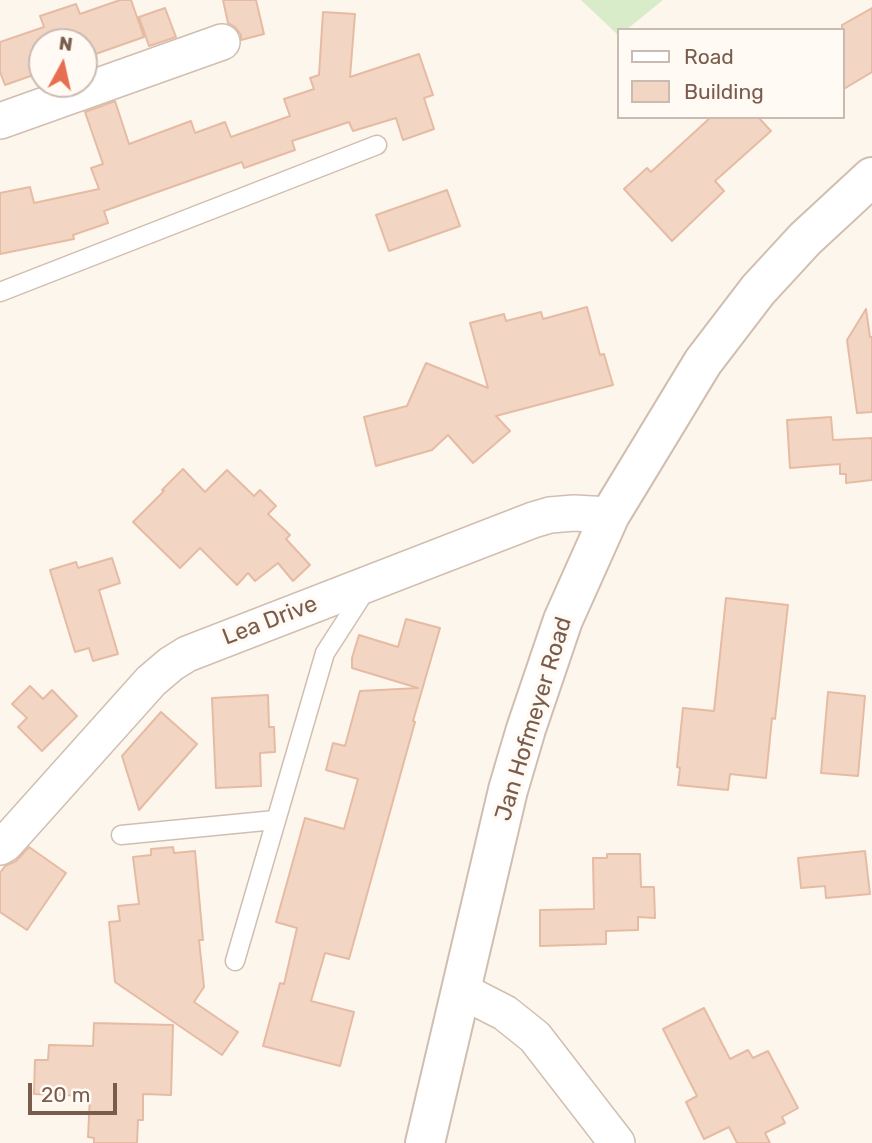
<!DOCTYPE html>
<style>
body{margin:0}
#map{position:relative;width:872px;height:1143px;overflow:hidden;background:#fdf6ec;font-family:Rubik,sans-serif}
canvas{display:block}
.legend{position:absolute;left:617px;top:28px;width:228px;height:91px;box-sizing:border-box;background:#fffaf3;border:2px solid #cabbb1;margin:0;padding:9px 12px;list-style:none;font-size:21px;color:#7a5c4d}
.legend li{display:flex;align-items:center;gap:14px;height:35px}
.legend b{width:35px;border:2px solid #cabbb1}
.north{position:absolute;left:28px;top:28px;width:70px;height:70px;box-sizing:border-box;background:#fffaf3;border:2px solid #cabbb1;border-radius:50%;rotate:8deg;font-size:19px;font-weight:700;line-height:28px;text-align:center;color:#7a5c4d}
.north::after{content:'';display:block;margin:auto;width:24px;height:32px;background:#e76f51;clip-path:polygon(50% 0,100% 100%,50% 72%,0 100%)}
.scale{position:absolute;left:28px;top:1083px;width:89px;height:32px;box-sizing:border-box;border:4px solid #7a5c4d;border-top:0;padding-left:9px;font-size:21px;line-height:24px;white-space:nowrap;color:#7a5c4d;-webkit-text-stroke:5px #fffaf3;paint-order:stroke}
</style>
<div id="map">
<canvas width="872" height="1143"></canvas>
<ul class="legend">
<li><b style="height:9px;background:#fff"></b>Road</li>
<li><b style="height:19px;background:#f3d5c3"></b>Building</li>
</ul>
<div class="north">N</div>
<div class="scale">20 m</div>
</div>
<script>
const context = document.querySelector('canvas').getContext('2d');
context.lineJoin = 'round';
function fillPath(path, color) {
  context.fillStyle = color;
  context.fill(path, 'evenodd');
}
function poly(rows) {
  const path = new Path2D();
  for (const r of rows) {
    path.moveTo(r[0], r[1]);
    for (let i = 2; i < r.length; i += 2) path.lineTo(r[i], r[i + 1]);
  }
  return path;
}
function stroke(path, color, width, dash) {
  context.strokeStyle = color;
  context.lineWidth = width;
  context.lineCap = dash ? 'butt' : 'round';
  context.setLineDash(dash || []);
  context.stroke(path);
}
function write(font, color, halo, rows, align = 'center') {
  context.font = font + ' Rubik,sans-serif';
  context.lineWidth = 7;
  context.setLineDash([]);
  context.textBaseline = 'middle';
  context.strokeStyle = halo;
  context.fillStyle = color;
  for (const [text, x, y, turn = 0] of rows) {
    context.save();
    context.translate(x, y);
    context.rotate((+turn || 0) * Math.PI / 180);
    context.textAlign = isNaN(turn) ? turn : align;
    if (halo) context.strokeText(text, 0, 0);
    context.fillText(text, 0, 0);
    context.restore();
  }
}
fillPath(poly([
 [581,0,663,0,626,30,618,30,618,35]
]), '#d8ecc9');
const building = poly([
 [120,0,131,0,144,37,84,58,84,42,42,42,42,72,5,85,0,72,0,42,44,27,40,16,76,4,80,14,120,0],
 [223,0,256,0,264,34,241,40,241,35,235,27,228,23,223,0],
 [165,8,176,37,149,46,139,17,165,8],
 [872,8,872,72,842,90,842,25,872,8],
 [323,12,355,14,350,77,419,54,433,95,424,98,434,129,403,140,396,118,353,131,349,122,292,141,295,150,244,168,242,162,104,211,108,223,73,235,74,239,0,254,0,193,30,187,34,203,99,189,91,168,103,164,85,112,115,101,129,144,191,121,195,133,225,122,231,137,290,116,284,99,314,89,310,78,319,75,323,12],
 [711,117,758,117,771,131,715,181,724,191,672,241,624,189,647,168,651,172,711,117],
 [447,190,460,226,389,251,376,215,447,190],
 [587,307,600,355,604,354,613,385,496,416,510,431,473,463,448,435,432,450,376,466,364,417,407,406,426,363,488,388,470,323,504,314,506,321,541,312,543,319,587,307],
 [866,309,870,337,872,337,872,412,857,413,847,340,866,309],
 [831,417,833,440,872,438,872,480,846,483,846,474,840,474,840,464,790,468,787,420,831,417],
 [183,469,205,492,227,470,254,496,260,490,276,506,268,514,290,535,286,539,310,565,293,581,278,563,255,581,248,573,237,585,200,548,180,568,133,522,164,491,162,490,183,469],
 [112,558,120,583,99,590,118,654,93,661,89,648,75,652,50,570,76,562,78,568,112,558],
 [726,598,788,605,775,719,772,718,766,778,730,774,728,790,678,785,680,768,677,767,683,708,714,711,726,598],
 [406,619,440,628,413,721,415,722,349,959,325,953,311,1001,354,1012,340,1066,263,1046,280,983,284,984,297,928,276,922,305,818,344,829,358,779,326,770,333,743,345,746,360,691,418,688,352,668,352,658,359,635,398,647,406,619],
 [30,686,43,699,52,690,77,716,42,751,18,727,27,718,12,704,30,686],
 [828,692,865,696,858,776,821,773,828,692],
 [268,695,269,727,274,727,275,752,260,753,261,786,216,788,212,698,268,695],
 [161,712,197,744,139,810,122,756,161,712],
 [29,847,66,873,27,930,0,912,0,873,5,866,16,861,29,847],
 [173,847,174,853,195,851,203,940,199,940,204,987,194,1002,238,1032,222,1055,115,982,109,922,120,921,118,906,139,904,133,857,151,855,151,849,173,847],
 [865,851,870,894,826,898,825,886,801,888,798,858,865,851],
 [607,854,640,854,641,887,654,887,655,918,638,917,638,930,606,931,606,944,540,946,540,910,594,909,593,858,607,858,607,854],
 [704,1008,730,1059,748,1050,753,1058,768,1051,798,1108,782,1117,785,1123,765,1133,770,1143,737,1143,729,1127,704,1139,686,1102,697,1096,663,1029,704,1008],
 [94,1023,173,1025,171,1095,143,1094,143,1120,138,1120,137,1143,94,1143,94,1138,88,1137,90,1096,34,1094,35,1060,48,1060,49,1045,93,1046,94,1023]
]);
fillPath(building, '#f3d5c3');
stroke(building, '#e6bba3', 2);
const service = poly([
 [0,292,377,145],
 [121,835,275,820],
 [235,961,325,653,365,591]
]);
const minor = poly([
 [0,121,222,42],
 [0,847,5,844,151,681,171,664,187,654,533,520,550,515,574,513,610,515],
 [462,991,505,1013,535,1037,617,1143]
]);
const tertiary = poly([
 [425,1143,508,790,526,729,563,620,610,515,703,362,758,290,805,239,872,177]
]);
stroke(service, '#d1beb0', 21);
stroke(minor, '#d1beb0', 38);
stroke(tertiary, '#d1beb0', 42);
stroke(service, '#fff', 18);
stroke(minor, '#fff', 35);
stroke(tertiary, '#fff', 38);
write('23px', '#7a5c4d', '#fffaf3', [
 ["Lea Drive",270,621,-21],
 ["Jan Hofmeyer Road",534,719,-73]
]);
</script>
